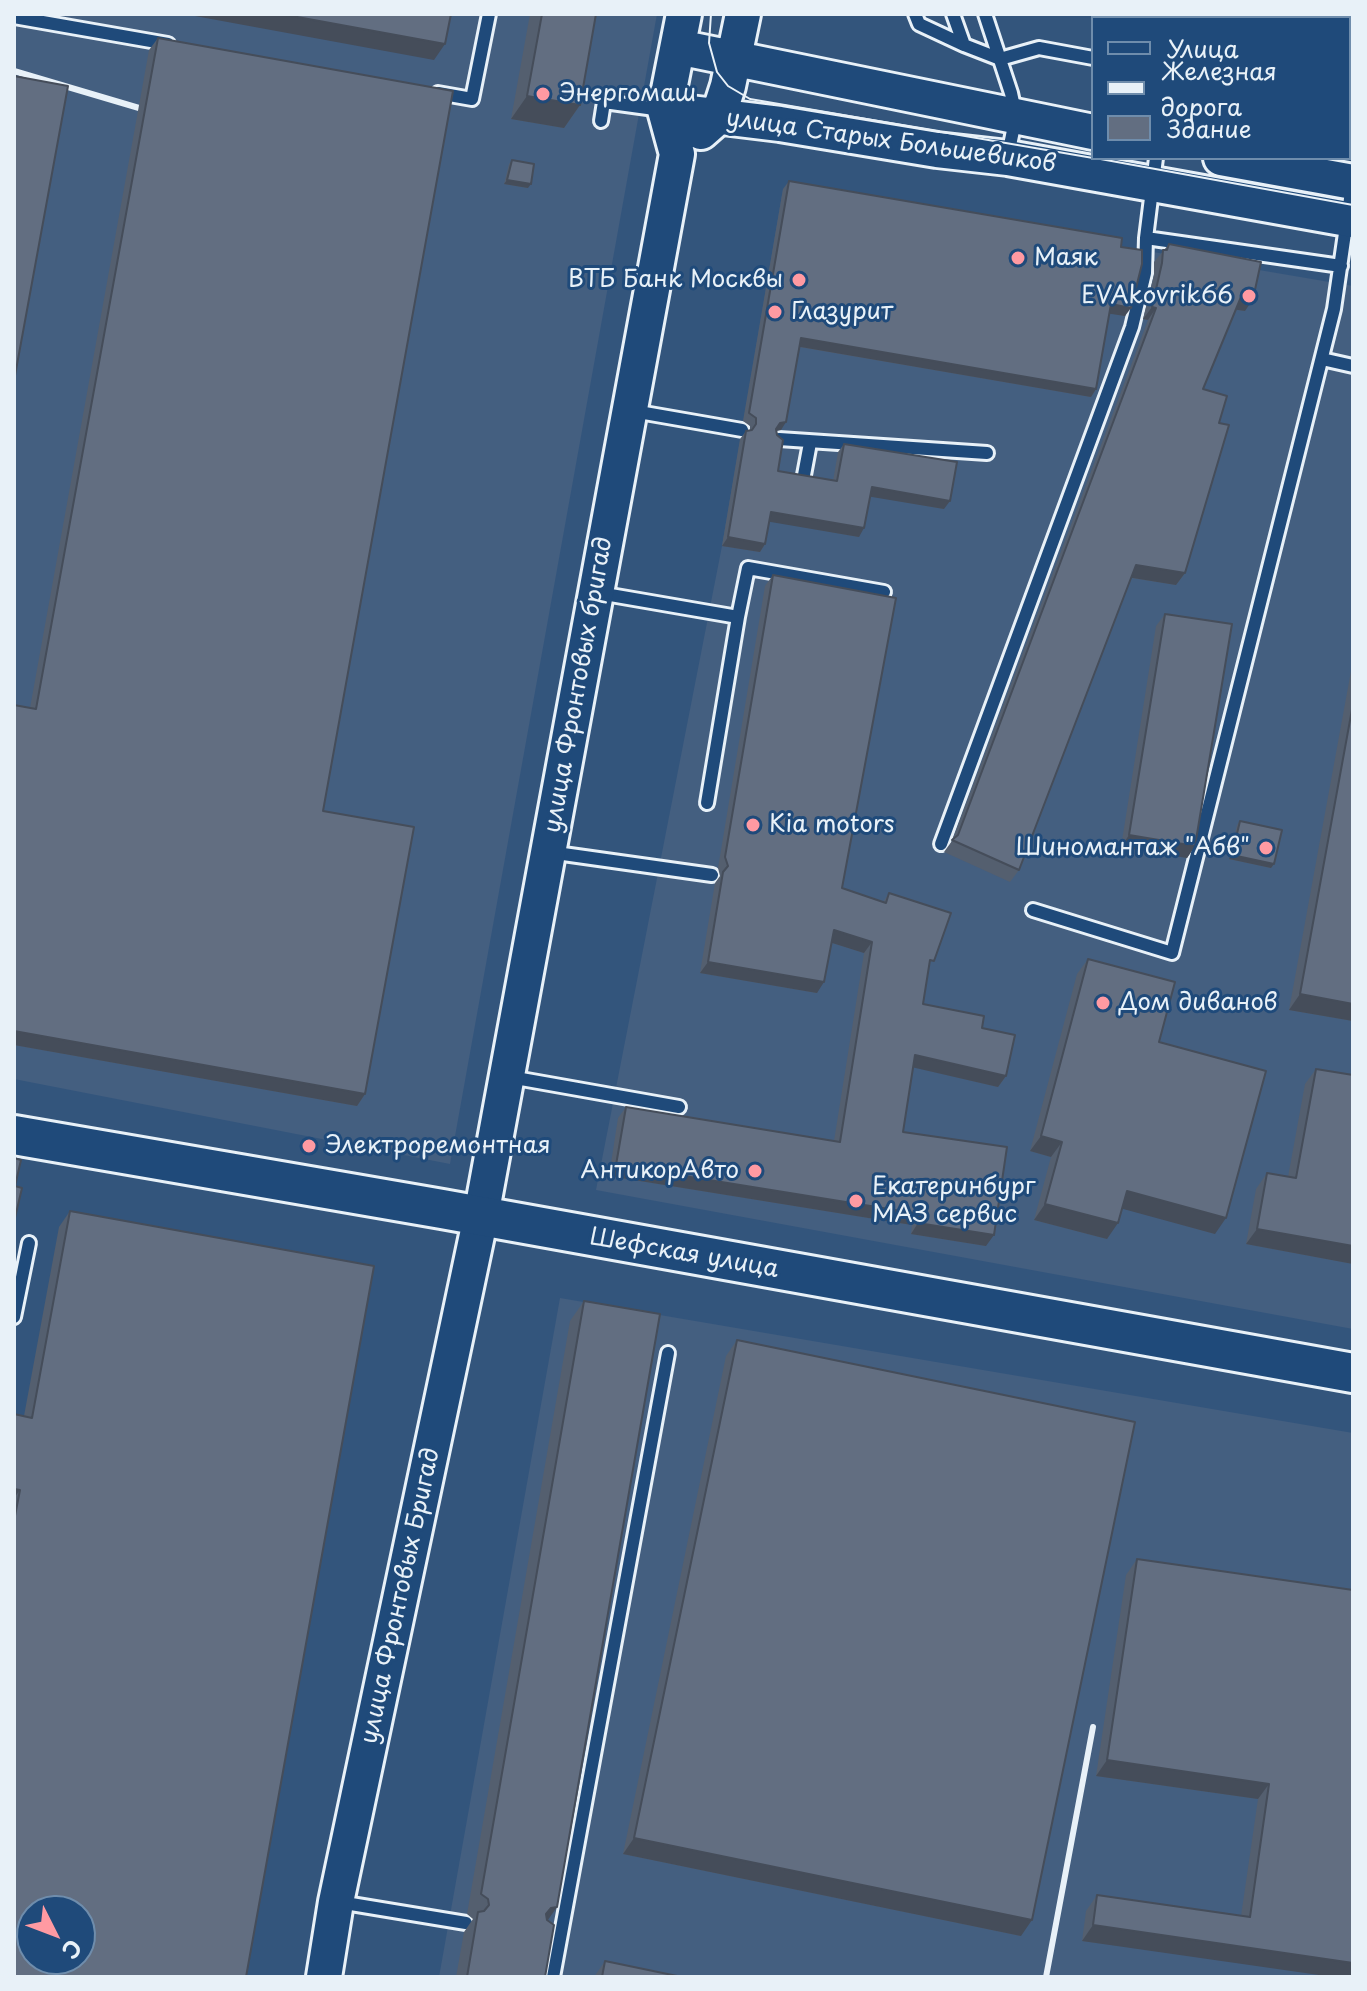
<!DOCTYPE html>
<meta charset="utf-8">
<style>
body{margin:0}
#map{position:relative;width:1367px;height:1991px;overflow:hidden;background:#33557c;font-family:"Playpen Sans",sans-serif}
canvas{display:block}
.frame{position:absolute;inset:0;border:16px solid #e8f1f8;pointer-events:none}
.legend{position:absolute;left:1091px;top:16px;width:260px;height:144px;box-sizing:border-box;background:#1f4a7a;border:2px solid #6f8dac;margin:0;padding:10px 14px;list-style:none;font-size:24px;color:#e8f1f8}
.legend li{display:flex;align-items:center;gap:16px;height:40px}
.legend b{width:40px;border:2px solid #6f8dac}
.north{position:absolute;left:16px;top:1895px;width:80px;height:80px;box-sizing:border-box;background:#1f4a7a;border:2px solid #6f8dac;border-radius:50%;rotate:132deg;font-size:22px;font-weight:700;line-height:32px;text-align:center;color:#e8f1f8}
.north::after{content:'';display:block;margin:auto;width:28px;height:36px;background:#ff9aa2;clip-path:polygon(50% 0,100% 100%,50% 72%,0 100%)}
</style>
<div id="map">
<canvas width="1367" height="1991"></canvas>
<div class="frame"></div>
<ul class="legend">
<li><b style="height:10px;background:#1f4a7a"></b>Улица</li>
<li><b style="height:10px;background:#e8f1f8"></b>Железная дорога</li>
<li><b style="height:22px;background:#626e81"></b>Здание</li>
</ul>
<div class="north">С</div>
</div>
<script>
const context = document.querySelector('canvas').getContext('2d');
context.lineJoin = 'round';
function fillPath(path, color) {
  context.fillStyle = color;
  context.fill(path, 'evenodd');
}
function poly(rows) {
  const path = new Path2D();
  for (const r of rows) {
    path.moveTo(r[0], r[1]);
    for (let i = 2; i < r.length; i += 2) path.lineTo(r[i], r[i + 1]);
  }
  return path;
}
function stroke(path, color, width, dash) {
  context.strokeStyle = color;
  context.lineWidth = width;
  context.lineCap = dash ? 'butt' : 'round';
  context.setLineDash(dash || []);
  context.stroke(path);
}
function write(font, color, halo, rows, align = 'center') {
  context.font = font + ' "Playpen Sans",sans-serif';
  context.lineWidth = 6;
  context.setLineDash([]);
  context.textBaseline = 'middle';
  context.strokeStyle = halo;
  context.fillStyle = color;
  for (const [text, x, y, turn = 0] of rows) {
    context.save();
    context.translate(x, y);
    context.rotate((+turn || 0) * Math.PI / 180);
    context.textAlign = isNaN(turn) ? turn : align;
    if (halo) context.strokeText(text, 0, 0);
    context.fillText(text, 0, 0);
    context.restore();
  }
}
fillPath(poly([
 [14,14,657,14,450,1164,14,1079],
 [783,189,1353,286,1353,1329,596,1190,722,546],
 [560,1298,1353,1433,1353,1977,439,1977]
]), '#445f80');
const service = poly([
 [915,14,919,24,964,45],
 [953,14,964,45,1000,59,1039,48,1093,58],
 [985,14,1011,93,1016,116,1008,155],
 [14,17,168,44],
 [438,93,472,99,489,14],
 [1349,104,1353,105],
 [601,121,604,102,662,110],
 [1146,238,1341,266],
 [1322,359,1353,366],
 [633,411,742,430],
 [779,439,987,453],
 [804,475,810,443],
 [599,593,738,617,748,568,884,592],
 [707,803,738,617],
 [941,844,1132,327,1145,273,1146,238,1156,158],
 [549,852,712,875],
 [1033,910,1172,953,1334,309,1352,185],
 [510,1077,679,1107],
 [14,1317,29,1243],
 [339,1902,466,1923],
 [553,1977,668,1353]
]);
const secondary = poly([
 [678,47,1093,132],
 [665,110,780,124,937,150,1008,158,1353,220],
 [701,132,718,117,728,86,743,14],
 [1221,158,1353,182],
 [324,1977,336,1902,481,1216,677,154,665,110,684,14]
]);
const primary = poly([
 [14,1135,442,1209,1353,1373]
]);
stroke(service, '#e8f1f8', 18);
stroke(secondary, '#e8f1f8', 40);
stroke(primary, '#e8f1f8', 44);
stroke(service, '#1f4a7a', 12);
stroke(secondary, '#1f4a7a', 34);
stroke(primary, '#1f4a7a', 38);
stroke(poly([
 [711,14,709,43,717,72,728,86,750,99,1093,158],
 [1095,158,1353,205]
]), '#e8f1f8', 2);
stroke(poly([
 [14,71,139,108],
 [1046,1977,1093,1727]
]), '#e8f1f8', 6);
fillPath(poly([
 [530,14,596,14,580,105,564,128,511,119],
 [1143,14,1353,14,1353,76,1349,75,1349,18,1142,18],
 [158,38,323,811,365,1094,357,1106,14,1045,14,705,30,708,149,50],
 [512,160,528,188,504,184,509,164],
 [789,181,1121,247,1125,316,1109,313,1096,389,1091,397,799,347,781,430,776,431,778,471,833,481,838,452,844,444,944,509,870,496,859,537,769,521,765,544,760,552,722,546,740,439,746,431,750,430,750,426,743,421,783,189],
 [1169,244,1245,311,1236,310,1203,389,1219,423,1185,573,1176,585,1131,578,1019,870,1010,882,944,852,952,841,1148,320,1143,319,1154,275,1154,262],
 [773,575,842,888,883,902,889,893,929,969,923,1004,982,1028,1006,1076,998,1087,913,1067,903,1132,986,1246,911,1234,912,1225,609,1176,618,1118,626,1107,834,1141,864,953,832,943,817,993,700,973,715,883,720,876,718,868,765,586],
 [1165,614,1195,846,1187,858,1121,847,1156,626],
 [1353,660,1353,1021,1289,1010],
 [1240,821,1274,864,1271,868,1229,859,1237,825],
 [1088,959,1159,1042,1215,1234,1122,1208,1107,1239,1034,1220,1051,1157,1030,1151,1077,974],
 [1316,1069,1353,1264,1246,1244,1256,1189,1267,1173,1288,1177,1305,1084],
 [70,1211,14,1977,14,1414,24,1416,59,1227],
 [584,1301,545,1977,456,1977,464,1932,473,1919,467,1914,570,1321],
 [737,1340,1021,1936,623,1854,726,1356],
 [1137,1559,1353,1590,1353,1977,1082,1941,1086,1911,1097,1895,1241,1916,1258,1799,1096,1776,1126,1575],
 [605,1961,682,1977,594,1977]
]), '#545f6f');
fillPath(poly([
 [184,14,281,14,445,44,434,60],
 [1157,14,1345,14,1353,15,1353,76,1349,75,1349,18,1154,18],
 [527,96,580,105,564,128,511,119],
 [507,180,531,184,528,188,504,184],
 [1241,297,1253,299,1245,311,1232,309],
 [1111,304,1131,308,1125,316,1105,313],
 [1152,307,1156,308,1148,320,1143,319],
 [801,338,1096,389,1091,397,795,346],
 [786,422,781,430,774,431,780,423],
 [872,487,950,501,944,509,866,496],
 [771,512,864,528,859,537,765,521],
 [728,537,765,544,760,552,722,546],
 [1136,565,1185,573,1176,585,1127,577],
 [1129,835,1195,846,1187,858,1121,847],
 [1232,855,1274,864,1271,868,1229,859],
 [834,930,872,942,864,953,826,941],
 [708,962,824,982,817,993,700,973],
 [1300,994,1353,1004,1353,1021,1289,1010],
 [14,1031,365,1094,357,1106,14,1045],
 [915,1055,1006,1076,998,1087,907,1066],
 [1041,1136,1062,1142,1051,1157,1030,1151],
 [616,1165,920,1214,912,1225,609,1176],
 [1127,1191,1226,1218,1215,1234,1116,1207],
 [1045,1204,1118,1223,1107,1239,1034,1220],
 [918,1223,994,1235,986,1246,911,1234],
 [1257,1229,1353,1246,1353,1264,1246,1244],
 [14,1489,20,1490,14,1498],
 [1107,1760,1269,1784,1258,1799,1096,1776],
 [634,1838,1032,1920,1021,1936,623,1854],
 [557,1907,543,1927,537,1928,551,1908],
 [1093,1925,1353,1963,1353,1977,1333,1977,1082,1941]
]), '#454d5a');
const building = poly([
 [281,14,451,14,445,44,281,14],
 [542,14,596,14,580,105,527,96,542,14],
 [158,38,453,91,323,811,414,827,365,1094,14,1031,14,705,36,709,158,38],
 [14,76,68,86,14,381,14,76],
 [512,160,534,164,531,184,507,180,512,160],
 [789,181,1122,238,1121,247,1142,250,1142,264,1131,308,1111,304,1096,389,801,338,786,422,780,423,776,429,777,435,783,440,778,471,837,481,844,444,957,462,950,501,872,487,864,528,771,512,765,544,728,537,746,431,752,430,756,424,756,418,749,413,789,181],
 [1169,244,1261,262,1253,299,1241,297,1203,389,1227,396,1219,423,1229,425,1185,573,1136,565,1019,870,952,840,958,835,1156,308,1152,307,1162,263,1163,250,1167,250,1169,244],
 [773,575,896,598,842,888,886,903,889,893,951,913,934,961,930,960,923,1004,984,1016,982,1028,1015,1035,1006,1076,915,1055,903,1132,1007,1147,994,1235,918,1223,920,1214,616,1165,626,1107,840,1142,872,942,834,930,824,982,708,962,723,872,728,866,725,857,773,575],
 [1165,614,1232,624,1195,846,1129,835,1165,614],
 [1353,704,1353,1004,1300,994,1353,704],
 [1240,821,1282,830,1274,864,1232,855,1240,821],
 [1088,959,1175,982,1159,1042,1266,1071,1226,1218,1127,1191,1118,1223,1045,1204,1062,1142,1041,1136,1088,959],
 [1316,1069,1353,1075,1353,1246,1257,1229,1267,1173,1296,1178,1316,1069],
 [14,1158,21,1160,15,1186,22,1188,14,1222,14,1158],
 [70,1211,374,1266,246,1977,14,1977,14,1521,20,1490,14,1489,14,1414,32,1418,70,1211],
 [32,1911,80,1911,80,1959,32,1959,32,1911],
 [584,1301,660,1314,557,1907,551,1908,546,1914,547,1920,554,1925,545,1977,467,1977,478,1912,484,1911,489,1905,488,1899,481,1894,584,1301],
 [737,1340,1135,1422,1032,1920,634,1838,737,1340],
 [1137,1559,1353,1590,1353,1963,1093,1925,1097,1895,1250,1917,1269,1784,1107,1760,1137,1559],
 [605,1961,682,1977,602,1977,605,1961]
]);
fillPath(building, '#626e81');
stroke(building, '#454d5a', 2);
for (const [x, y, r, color] of [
 [543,94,8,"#ff9aa2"],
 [1018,258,8,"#ff9aa2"],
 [799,280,8,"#ff9aa2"],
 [1249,296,8,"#ff9aa2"],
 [775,312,8,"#ff9aa2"],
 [753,825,8,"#ff9aa2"],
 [1266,848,8,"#ff9aa2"],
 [1103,1003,8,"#ff9aa2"],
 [309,1146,8,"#ff9aa2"],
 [755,1171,8,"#ff9aa2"],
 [856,1201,8,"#ff9aa2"]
]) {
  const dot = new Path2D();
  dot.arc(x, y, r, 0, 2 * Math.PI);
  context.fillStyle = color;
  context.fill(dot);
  stroke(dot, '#1f4a7a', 3);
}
write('24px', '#e8f1f8', '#1f4a7a', [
 ["Энергомаш",559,94],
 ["Маяк",1034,258],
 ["ВТБ Банк Москвы",783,280,"right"],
 ["EVAkovrik66",1233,296,"right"],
 ["Глазурит",791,312],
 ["Kia motors",769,825],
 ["Шиномантаж \"Абв\"",1250,848,"right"],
 ["Дом диванов",1119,1003],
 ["Электроремонтная",325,1146],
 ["АнтикорАвто",739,1171,"right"],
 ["Екатеринбург",872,1187],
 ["МАЗ сервис",872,1215]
], 'left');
write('24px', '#e8f1f8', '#1f4a7a', [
 ["улица Старых Большевиков",891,142,8],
 ["улица Фронтовых бригад",579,685,-80],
 ["Шефская улица",684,1254,10],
 ["улица Фронтовых Бригад",401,1596,-78]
]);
</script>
